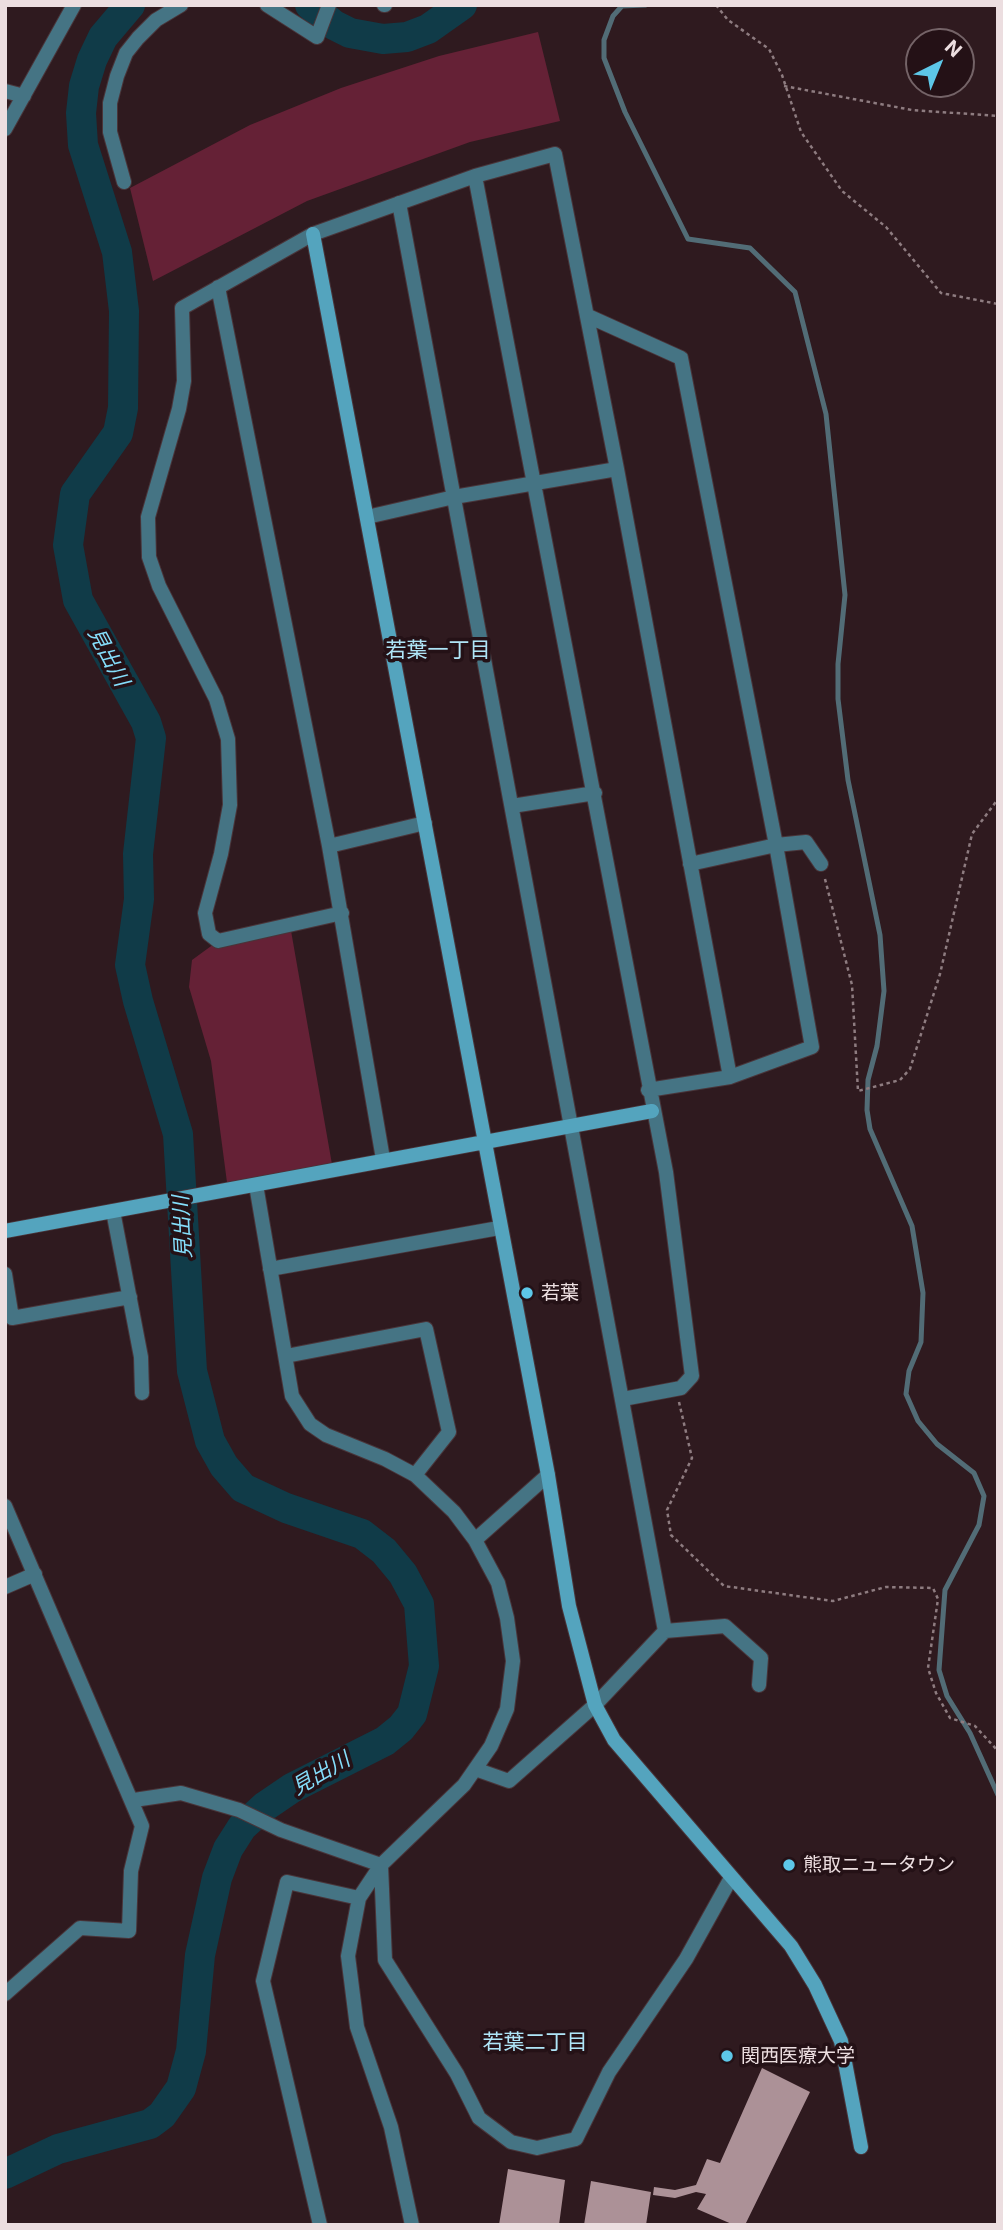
<!DOCTYPE html>
<meta charset="utf-8">
<style>
body{margin:0}
#map{position:relative;width:1003px;height:2230px;overflow:hidden;background:#2f1a1f;font-family:Inter,sans-serif}
canvas{display:block}
.frame{position:absolute;inset:0;border:7px solid #ecdee0;pointer-events:none}
.north{position:absolute;left:905px;top:28px;width:70px;height:70px;box-sizing:border-box;background:#241116;border:2px solid #746367;border-radius:50%;rotate:43deg;font-size:19px;font-weight:700;line-height:28px;text-align:center;color:#ecdee0}
.north::after{content:'';display:block;margin:auto;width:24px;height:32px;background:#5dc7e8;clip-path:polygon(50% 0,100% 100%,50% 72%,0 100%)}
</style>
<div id="map">
<canvas width="1003" height="2230"></canvas>
<div class="frame"></div>
<div class="north">N</div>
</div>
<script>
const context = document.querySelector('canvas').getContext('2d');
context.lineJoin = 'round';
function fillPath(path, color) {
  context.fillStyle = color;
  context.fill(path, 'evenodd');
}
function poly(rows) {
  const path = new Path2D();
  for (const r of rows) {
    path.moveTo(r[0], r[1]);
    for (let i = 2; i < r.length; i += 2) path.lineTo(r[i], r[i + 1]);
  }
  return path;
}
function stroke(path, color, width, dash) {
  context.strokeStyle = color;
  context.lineWidth = width;
  context.lineCap = dash ? 'butt' : 'round';
  context.setLineDash(dash || []);
  context.stroke(path);
}
function write(font, color, halo, rows, align = 'center') {
  context.font = font + ' Inter,"Noto Sans JP",sans-serif';
  context.lineWidth = 7;
  context.setLineDash([]);
  context.textBaseline = 'middle';
  context.strokeStyle = halo;
  context.fillStyle = color;
  for (const [text, x, y, turn = 0] of rows) {
    context.save();
    context.translate(x, y);
    context.rotate((+turn || 0) * Math.PI / 180);
    context.textAlign = isNaN(turn) ? turn : align;
    if (halo) context.strokeText(text, 0, 0);
    context.fillText(text, 0, 0);
    context.restore();
  }
}
fillPath(poly([
 [538,32,560,121,470,142,307,201,153,281,130,188,250,125,341,88,439,56],
 [290,925,333,1170,228,1190,211,1061,189,987,192,960,218,941]
]), '#652136');
stroke(poly([
 [645,5,622,6,613,16,604,40,604,58,625,112,688,239,750,248,795,292,826,414,845,595,838,664,838,699,848,780,880,935,884,991,877,1046,868,1080,867,1110,870,1129,912,1226,923,1293,921,1342,909,1371,906,1394,918,1421,937,1444,974,1473,984,1496,979,1525,945,1590,939,1670,947,1696,970,1733,998,1795]
]), '#526c76', 5);
stroke(poly([
 [310,5,334,25,350,33,383,39,407,37,428,29,462,5],
 [5,2174,58,2149,150,2124,162,2115,181,2088,191,2051,200,1955,217,1878,228,1849,242,1827,264,1807,292,1788,385,1741,401,1728,412,1714,424,1666,419,1604,403,1574,384,1551,362,1534,286,1508,243,1488,224,1466,210,1441,192,1371,178,1134,138,1001,130,965,139,899,138,854,151,738,146,722,78,600,68,545,75,494,118,433,123,408,124,311,117,252,83,145,81,113,84,86,92,60,103,37,130,5]
]), '#103b48', 30);
fillPath(poly([
 [762,2068,810,2092,745,2225,734,2225,697,2209,706,2194,696,2192,675,2198,653,2195,654,2187,675,2190,696,2185,707,2159,720,2163],
 [508,2169,565,2180,559,2225,499,2225],
 [591,2181,651,2192,646,2225,584,2225]
]), '#ac9197');
const street = poly([
 [267,5,317,37,329,5],
 [384,5,385,5],
 [5,91,24,96],
 [5,129,74,5],
 [475,176,666,1172,692,1376,681,1388,623,1399],
 [124,182,110,132,110,103,117,76,126,53,138,38,156,20,181,5],
 [399,203,665,1631],
 [218,287,329,846,383,1159],
 [588,316,681,358,776,845,812,1047,730,1077,648,1090],
 [367,517,454,497,617,469],
 [512,806,595,793],
 [329,846,425,823],
 [690,864,776,845,806,842,821,864],
 [342,913,218,941,209,934,205,913,221,854,230,805,228,739,216,699,159,586,149,557,148,517,179,409,184,381,182,308,313,234,475,176,555,154,617,469,730,1077],
 [256,1185,292,1396,310,1424,326,1435,385,1459,415,1475,454,1512,475,1540,498,1583,507,1618,513,1661,507,1709,491,1746,464,1785,381,1865,359,1898,348,1956,357,2027,391,2127,412,2225],
 [113,1211,141,1357,142,1393],
 [270,1269,499,1228],
 [5,1274,12,1318,130,1297],
 [286,1356,426,1329,449,1432,415,1475],
 [5,1506,142,1826,131,1871,129,1931,80,1928,5,1994],
 [475,1540,548,1475],
 [5,1587,35,1574],
 [475,1769,509,1781,595,1705,665,1631,725,1626,761,1658,759,1685],
 [134,1800,181,1793,239,1810,281,1830,381,1865],
 [381,1865,385,1960,457,2074,479,2118,511,2142,537,2148,576,2139,609,2072,686,1959,731,1878],
 [320,2225,263,1981,287,1882,359,1898]
]);
const secondary = poly([
 [313,234,548,1475,569,1606,595,1705,614,1740,791,1946,815,1985,841,2041,861,2147],
 [5,1231,652,1111]
]);
stroke(street, '#49353a', 16);
stroke(secondary, '#49353a', 16);
stroke(poly([
 [716,5,728,20,769,49,782,75,801,132,842,191,886,227,941,293,998,304],
 [784,86,912,110,998,116],
 [998,447,998,494],
 [825,879,852,985,858,1091,900,1080,910,1069,940,974,972,834,998,799],
 [679,1402,692,1458,667,1510,671,1535,724,1586,833,1601,886,1587,933,1588,938,1599,928,1668,936,1693,950,1718,975,1726,998,1751]
]), '#8e7c80', 2.5, [3.5, 3.5]);
stroke(street, '#457484', 14);
stroke(secondary, '#54a4be', 14);
for (const [x, y, r, color] of [
 [527,1293,7,"#5dc7e8"],
 [789,1865,7,"#5dc7e8"],
 [727,2056,7,"#5dc7e8"]
]) {
  const dot = new Path2D();
  dot.arc(x, y, r, 0, 2 * Math.PI);
  context.fillStyle = color;
  context.fill(dot);
  stroke(dot, '#241116', 2.5);
}
write('19px', '#ecdee0', '#241116', [
 ["若葉",541,1293],
 ["熊取ニュータウン",803,1865],
 ["関西医療大学",741,2056]
], 'left');
write('21px', '#afe5f7', '#241116', [
 ["若葉一丁目",438,651],
 ["若葉二丁目",535,2043]
]);
write('italic 21px', '#85defb', '#241116', [
 ["見出川",108,657,62],
 ["見出川",183,1227,-93],
 ["見出川",321,1774,-30]
]);
</script>
